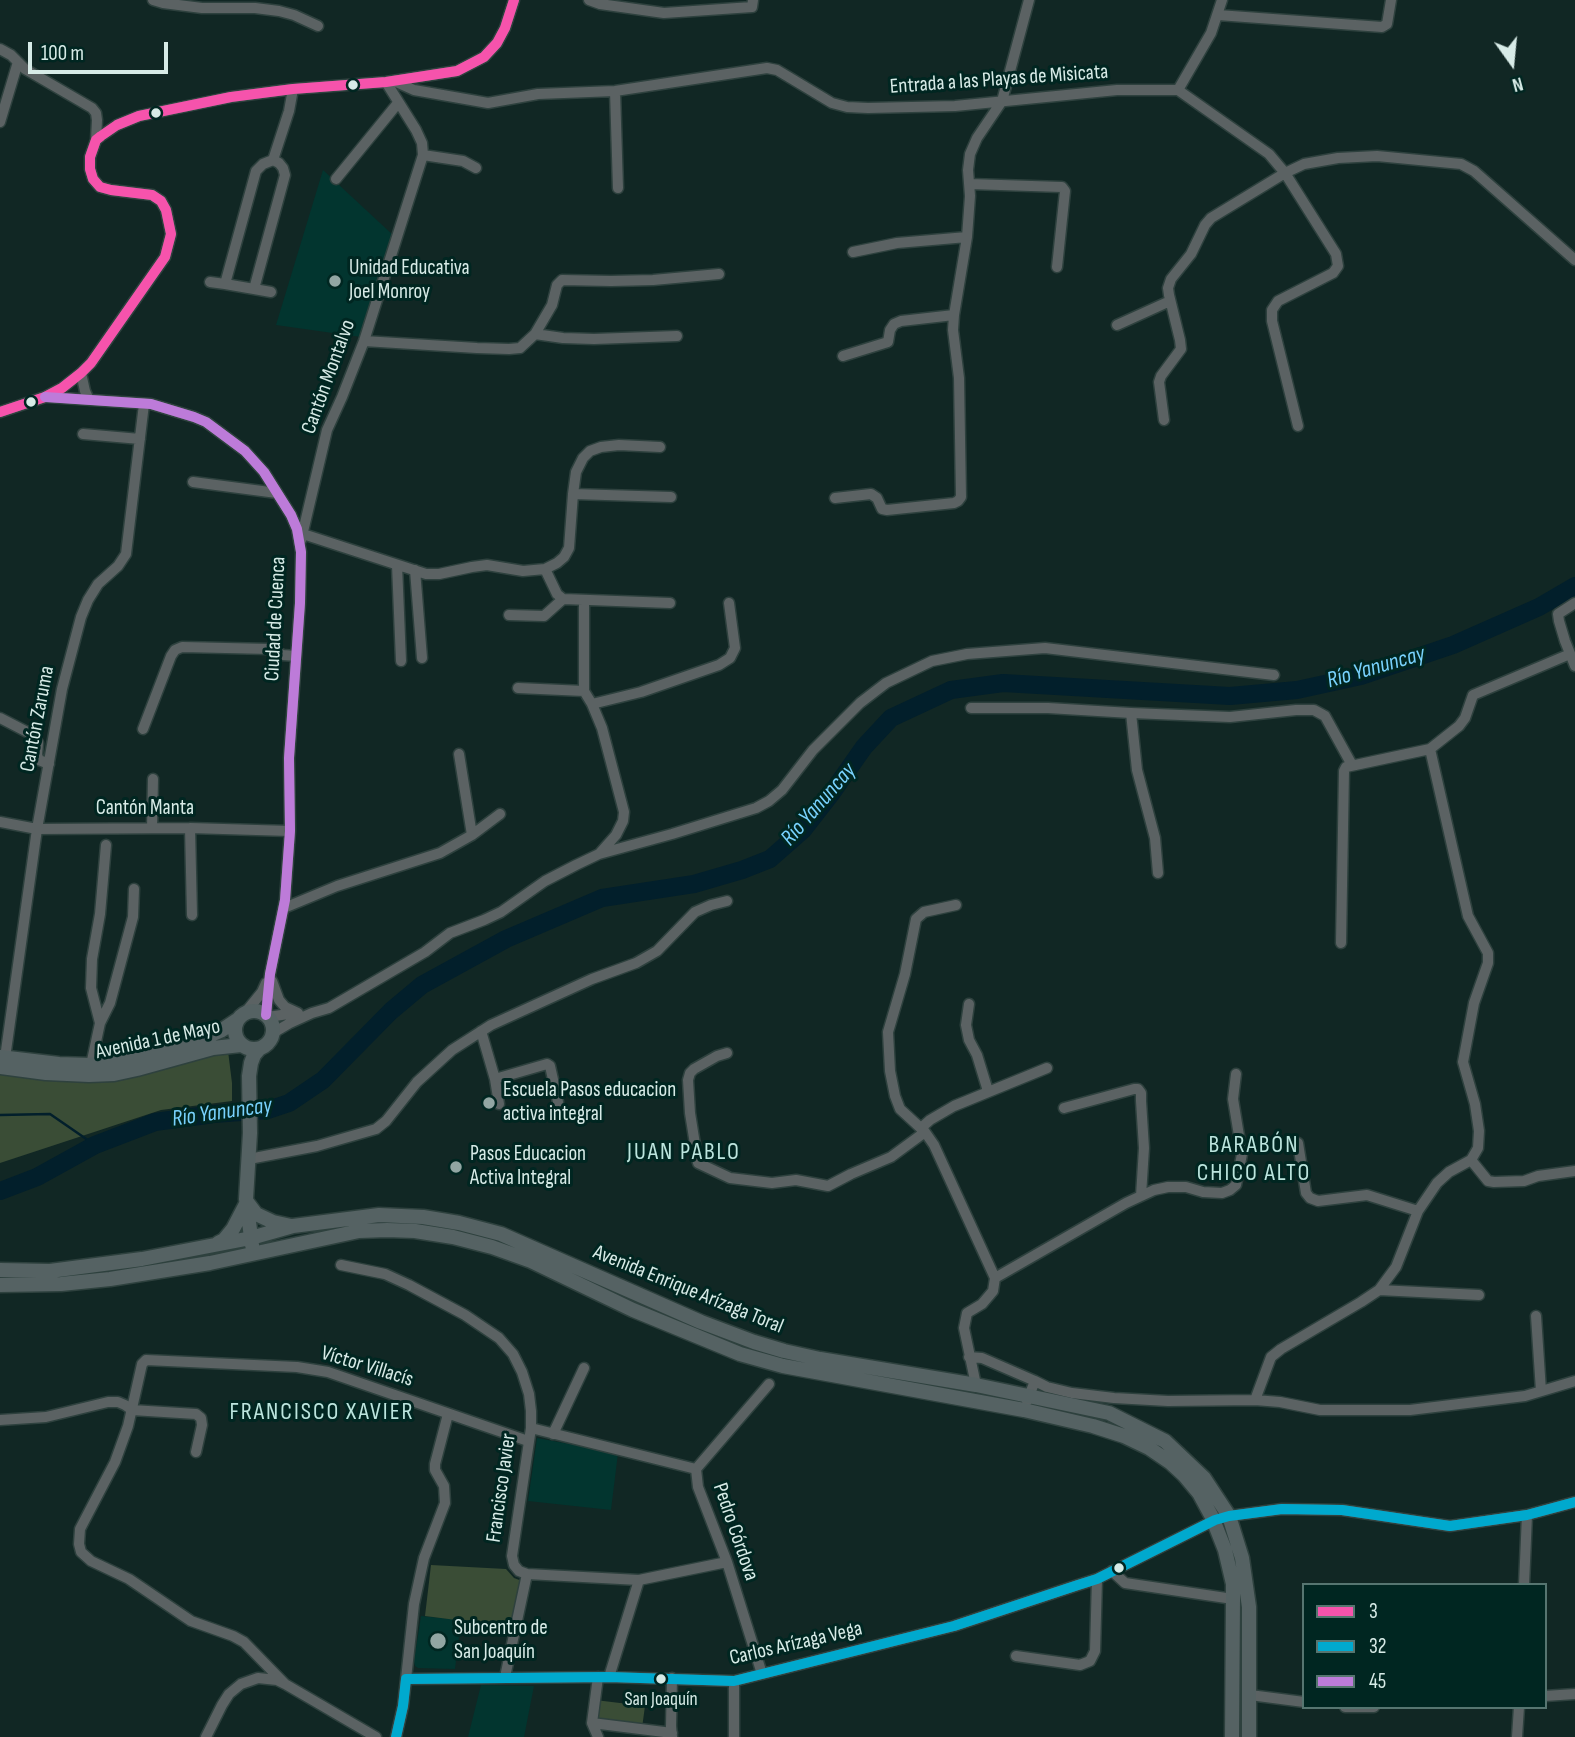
<!DOCTYPE html>
<meta charset="utf-8">
<style>
body{margin:0}
#map{position:relative;width:1575px;height:1737px;overflow:hidden;background:#112724;font-family:"Sofia Sans Condensed",sans-serif}
canvas{display:block}
.legend{position:absolute;left:1302px;top:1583px;width:245px;height:126px;box-sizing:border-box;background:#002621;border:2px solid #567570;margin:0;padding:9px 12px;list-style:none;font-size:21px;color:#d7ebe7}
.legend li{display:flex;align-items:center;gap:14px;height:35px}
.legend b{width:35px;border:2px solid #567570}
.north{position:absolute;left:1477px;top:28px;width:70px;height:70px;-webkit-text-stroke:5px #002621;paint-order:stroke;rotate:165deg;font-size:19px;font-weight:700;line-height:28px;text-align:center;color:#d7ebe7}
.north::after{content:'';display:block;margin:auto;width:24px;height:32px;background:#d7ebe7;clip-path:polygon(50% 0,100% 100%,50% 72%,0 100%)}
.scale{position:absolute;left:28px;top:42px;width:140px;height:32px;box-sizing:border-box;border:4px solid #d7ebe7;border-top:0;padding-left:9px;font-size:21px;line-height:24px;white-space:nowrap;color:#d7ebe7;-webkit-text-stroke:5px #002621;paint-order:stroke}
</style>
<div id="map">
<canvas width="1575" height="1737"></canvas>
<ul class="legend">
<li><b style="height:9px;background:#f653ac"></b>3</li>
<li><b style="height:9px;background:#00a9ce"></b>32</li>
<li><b style="height:9px;background:#bd7bd9"></b>45</li>
</ul>
<div class="north">N</div>
<div class="scale">100 m</div>
</div>
<script>
const context = document.querySelector('canvas').getContext('2d');
context.lineJoin = 'round';
function fillPath(path, color) {
  context.fillStyle = color;
  context.fill(path, 'evenodd');
}
function poly(rows) {
  const path = new Path2D();
  for (const r of rows) {
    if (r.length === 3) {
      path.moveTo(r[0] + r[2], r[1]);
      path.arc(r[0], r[1], r[2], 0, 2 * Math.PI);
      continue;
    }
    path.moveTo(r[0], r[1]);
    for (let i = 2; i < r.length; i += 2) path.lineTo(r[i], r[i + 1]);
  }
  return path;
}
function stroke(path, color, width, dash) {
  context.strokeStyle = color;
  context.lineWidth = width;
  context.lineCap = dash ? 'butt' : 'round';
  context.setLineDash(dash || []);
  context.stroke(path);
}
function write(font, color, halo, rows, align = 'center') {
  context.font = font + ' "Sofia Sans Condensed",sans-serif';
  context.lineWidth = 6;
  context.setLineDash([]);
  context.textBaseline = 'middle';
  context.strokeStyle = halo;
  context.fillStyle = color;
  for (const [text, x, y, turn = 0] of rows) {
    context.save();
    context.translate(x, y);
    context.rotate((+turn || 0) * Math.PI / 180);
    context.textAlign = isNaN(turn) ? turn : align;
    if (halo) context.strokeText(text, 0, 0);
    context.fillText(text, 0, 0);
    context.restore();
  }
}
fillPath(poly([
 [323,170,394,236,361,337,276,325],
 [537,1438,618,1453,611,1510,528,1501],
 [421,1616,461,1620,455,1669,418,1668,415,1666,414,1661],
 [481,1685,534,1686,524,1737,468,1737]
]), '#02352f');
fillPath(poly([
 [228,1051,232,1083,232,1101,161,1110,0,1163,0,1073,59,1078,137,1077],
 [431,1565,506,1569,514,1578,522,1581,511,1627,425,1616],
 [595,1700,645,1706,642,1728,594,1724]
]), '#3a4d36');
stroke(poly([
 [0,1115,50,1114,95,1145]
]), '#021f2b', 2.5);
stroke(poly([
 [0,1191,37,1177,95,1145,155,1122,214,1114,268,1110,289,1103,323,1080,391,1011,422,985,506,939,602,898,694,884,742,870,770,859,803,830,831,794,864,747,891,718,951,690,1003,683,1230,696,1297,690,1361,676,1453,645,1539,607,1575,586]
]), '#021f2b', 18);
const minor = poly([
 [153,0,163,3,202,8,255,8,279,11,294,15,318,26],
 [589,0,600,4,664,13,752,7,753,0],
 [1218,15,1382,27,1387,24,1391,0],
 [0,49,11,55,25,69,92,108,96,113,97,120,96,140],
 [394,81,414,90,488,103,538,94,615,91,767,68,777,70,832,103,847,107,868,108,955,106,1117,90,1178,90,1269,154,1285,173,1336,254,1338,266,1333,273,1278,301,1272,310,1272,321,1298,426],
 [1178,90,1211,33,1222,0],
 [615,91,618,188],
 [0,122,18,62],
 [423,155,463,161,476,168],
 [273,160,279,163,283,168,285,175,254,289,225,284,256,171,263,164,273,160],
 [273,160,289,111,293,89],
 [336,179,398,103],
 [970,184,1062,187,1065,191,1057,267],
 [853,252,897,243,967,237],
 [210,282,225,284],
 [254,289,271,292],
 [1117,325,1170,301],
 [535,334,563,338,594,339,677,336],
 [364,341,477,348,509,349,520,348,535,334,552,305,557,285,562,280,611,281,653,280,719,274],
 [843,356,888,342,890,330,894,324,901,321,954,315],
 [81,373,85,391,89,400],
 [48,397,151,404,194,417,206,422,245,451,264,472,291,515,297,529,301,552,300,603,289,758,290,831,285,900,270,974,266,1015],
 [0,412,45,397,62,388,81,373,91,363,165,257,171,234,166,210,161,201,152,195,111,190,100,187,93,179,90,169,90,157,96,140,101,136,117,125,139,116,231,97,293,89,386,82,457,71,484,57,497,43,505,28,514,0],
 [1164,420,1159,382,1161,376,1181,349,1180,340,1169,295,1168,288,1171,279,1191,254,1205,225,1211,218,1285,173,1304,164,1338,158,1377,156,1461,164,1474,171,1575,260],
 [83,434,140,439],
 [193,482,277,493],
 [573,494,576,472,583,458,590,451,601,447,619,445,660,447],
 [835,498,871,494,877,498,882,509,887,510,954,503,958,501,961,497,959,378,953,330,954,315,967,237,970,196,968,170,970,154,977,138,1002,101,1029,0],
 [303,534,426,574,439,574,472,567,487,565,523,571,545,569,557,563,564,557,569,548,573,494,671,497],
 [301,540,327,430,342,397,364,341,423,155,422,143,416,130,386,82],
 [397,565,401,661],
 [545,569,557,594,563,599,670,603],
 [415,570,422,658],
 [584,601,584,691,592,704,641,692,719,665,730,658,735,648,729,603],
 [1575,603,1558,614,1559,621,1565,641,1575,666],
 [509,615,544,616,563,599],
 [518,688,584,691],
 [592,704,602,728,624,812,623,821,616,835,600,853],
 [971,708,1048,708,1131,713,1230,717,1296,710,1314,710,1325,716,1352,765],
 [1131,713,1137,770,1155,838,1158,873],
 [0,718,33,735,38,743,37,755,39,760,49,764],
 [143,729,171,656,175,650,182,647,270,649,283,655,296,656],
 [459,754,472,835],
 [0,822,37,829,190,828,290,831],
 [152,828,153,779],
 [190,828,192,915],
 [956,905,924,912,916,919,905,974,888,1032,890,1071,895,1096,900,1109,925,1132,934,1145,995,1278,993,1291,982,1304,967,1313,964,1328,976,1385],
 [284,908,337,886,440,853,472,835,500,814],
 [1341,943,1344,771,1346,767,1430,749],
 [272,981,279,1000,285,1007,298,1013],
 [969,1004,966,1025,969,1040,977,1055,988,1091],
 [245,1013,262,992,266,983],
 [268,1017,295,1013],
 [100,1023,110,1003,133,917,134,889],
 [481,1031,495,1079,499,1104],
 [273,1033,290,1023,312,1013,329,1008,425,952,450,933,484,920,501,912,545,881,576,865,599,854,672,834,756,808,769,801,782,790,813,750,860,703,886,683,932,661,967,654,1045,648,1274,675],
 [727,1053,717,1056,694,1069,690,1073,688,1080,690,1113,698,1163,730,1178,772,1183,796,1180,828,1186,851,1174,891,1157,925,1132],
 [5,1058,37,829,62,689,81,617,88,600,98,584,118,566,126,554,144,404],
 [91,1065,100,1023,91,988,92,959,100,914,106,845],
 [495,1079,547,1064,550,1066,558,1102],
 [1064,1108,1134,1089,1138,1089,1141,1093,1141,1101,1144,1148,1141,1196],
 [921,1128,930,1120,954,1106,1047,1068],
 [1298,1143,1306,1193,1310,1198,1318,1201,1367,1195,1418,1211],
 [249,1159,317,1146,376,1129,386,1121,417,1082,452,1050,491,1025,592,979,636,963,657,951,695,912,711,905,727,901],
 [1471,1160,1488,1181,1494,1182,1524,1181,1538,1176,1575,1171],
 [341,1265,385,1274,409,1285,465,1315,499,1338,513,1354,522,1372,529,1394,531,1411,531,1428,512,1556,514,1565,519,1571,527,1574,639,1580,727,1562],
 [995,1278,1126,1203,1154,1190,1168,1187,1186,1187,1203,1192,1222,1193,1230,1190,1236,1185,1242,1154,1233,1099,1236,1074],
 [1379,1290,1479,1295],
 [1536,1316,1541,1391],
 [969,1357,982,1358,1035,1381],
 [1255,1400,1271,1357,1281,1349,1361,1302,1379,1290,1396,1267,1418,1211,1437,1183,1449,1172,1471,1160,1478,1148,1479,1131,1475,1104,1463,1062,1474,1003,1488,963,1488,953,1468,916,1430,749,1459,726,1465,718,1473,695,1570,654],
 [1027,1401,1035,1381,1047,1387,1072,1393,1114,1398,1168,1401,1255,1400,1280,1402,1320,1410,1410,1410,1525,1396,1575,1381],
 [0,1420,46,1417,108,1402,118,1402,125,1405,132,1410,196,1414,201,1418,202,1425,196,1452],
 [531,1428,696,1469],
 [553,1434,584,1368],
 [1112,1571,1125,1583,1233,1599],
 [1524,1585,1527,1515],
 [1016,1656,1080,1665,1090,1661,1095,1651,1097,1579],
 [762,1674,727,1562,698,1487,696,1469,769,1384],
 [505,1677,527,1574],
 [598,1677,592,1723,672,1733],
 [609,1677,639,1580],
 [672,1678,671,1726,672,1737],
 [406,1679,414,1604,424,1558,445,1503,444,1486,435,1470,435,1464,448,1414],
 [734,1681,734,1737],
 [285,1684,244,1642,233,1636,191,1621,129,1579,91,1561,81,1552,79,1544,80,1529,115,1462,128,1426,142,1364,146,1360,297,1367,328,1372,528,1441],
 [1250,1695,1304,1702],
 [1545,1696,1575,1694],
 [1345,1707,1374,1707],
 [592,1723,598,1737],
 [206,1737,222,1705,229,1694,241,1684,258,1678,277,1680,285,1684,376,1737],
 [396,1737,403,1706,406,1679,609,1677,734,1681,954,1626,1078,1585,1097,1579,1215,1520,1229,1516,1282,1509,1342,1510,1450,1526,1527,1515,1575,1502],
 [1517,1737,1519,1707]
]);
const major = poly([
 [254,1030,19],
 [0,1057,59,1064,91,1065,133,1058,197,1041,222,1030,237,1020],
 [0,1067,46,1073,89,1075,114,1074,137,1069,213,1048,241,1045],
 [247,1202,256,1214,273,1222,291,1226],
 [218,1243,224,1240,233,1229,246,1204],
 [252,1245,246,1199,250,1133,249,1076,251,1063,254,1055,260,1048],
 [0,1270,50,1271,142,1259,251,1238,293,1226,379,1215,423,1217,459,1223,501,1234,701,1322,754,1342,784,1351,820,1359,976,1385,1109,1413,1165,1441,1204,1478,1229,1516,1242,1558,1249,1607,1249,1737],
 [0,1285,61,1284,110,1279,210,1263,359,1231,387,1230,415,1231,453,1237,492,1247,531,1261,633,1310,740,1354,783,1366,1024,1410,1093,1426,1124,1436,1149,1448,1171,1463,1184,1475,1199,1493,1212,1517,1225,1550,1233,1584,1233,1599,1232,1737]
]);
stroke(minor, '#2e413e', 13);
stroke(major, '#2e413e', 17);
stroke(minor, '#5b6263', 10);
stroke(major, '#556263', 14);
stroke(poly([
 [0,412,45,397,62,388,81,373,91,363,165,257,171,234,166,210,161,201,152,195,111,190,100,187,93,179,90,169,90,157,96,140,101,136,117,125,139,116,231,97,293,89,386,82,457,71,484,57,497,43,505,28,514,0]
]), '#f653ac', 10);
stroke(poly([
 [396,1737,403,1706,406,1679,609,1677,734,1681,954,1626,1078,1585,1097,1579,1215,1520,1229,1516,1282,1509,1342,1510,1450,1526,1527,1515,1575,1502]
]), '#00a9ce', 10);
stroke(poly([
 [45,397,151,404,194,417,206,422,245,451,264,472,291,515,297,529,301,552,300,603,289,758,290,831,285,900,270,974,266,1015]
]), '#bd7bd9', 10);
for (const [x, y, r, color] of [
 [353,85,6,"#d7ebe7"],
 [156,113,6,"#d7ebe7"],
 [335,281,7,"#92a6a3"],
 [31,402,6,"#d7ebe7"],
 [489,1103,7,"#92a6a3"],
 [456,1167,7,"#92a6a3"],
 [1119,1568,6,"#d7ebe7"],
 [438,1641,9,"#92a6a3"],
 [661,1679,6,"#d7ebe7"]
]) {
  const dot = new Path2D();
  dot.arc(x, y, r, 0, 2 * Math.PI);
  context.fillStyle = color;
  context.fill(dot);
  stroke(dot, '#002621', 2.5);
}
write('19px', '#d7ebe7', '#002621', [
 ["San Joaquín",661,1700]
]);
write('21px', '#d7ebe7', '#002621', [
 ["Entrada a las Playas de Misicata",999,80,-4],
 ["Cantón Montalvo",329,377,-70],
 ["Ciudad de Cuenca",276,619,-87],
 ["Cantón Zaruma",38,719,-79],
 ["Cantón Manta",145,809],
 ["Avenida 1 de Mayo",158,1040,-12],
 ["Avenida Enrique Arízaga Toral",688,1290,22],
 ["Víctor Villacís",367,1367,17],
 ["Francisco Javier",502,1488,-82],
 ["Pedro Córdova",735,1532,71],
 ["Carlos Arízaga Vega",796,1644,-13]
]);
write('21px', '#d7ebe7', '#002621', [
 ["Unidad Educativa",349,269],
 ["Joel Monroy",349,293],
 ["Escuela Pasos educacion",503,1091],
 ["activa integral",503,1115],
 ["Pasos Educacion",470,1155],
 ["Activa Integral",470,1179],
 ["Subcentro de",454,1629],
 ["San Joaquín",454,1653]
], 'left');
write('italic 23px', '#78d2fd', '#002621', [
 ["Río Yanuncay",1376,668,-16],
 ["Río Yanuncay",819,805,-49],
 ["Río Yanuncay",222,1113,-8]
]);
context.letterSpacing = '2px';
write('24px', '#bce5de', '#002621', [
 ["BARABÓN",1254,1146],
 ["CHICO ALTO",1254,1174],
 ["JUAN PABLO",684,1153],
 ["FRANCISCO XAVIER",322,1413]
]);
context.letterSpacing = '0px';
</script>
